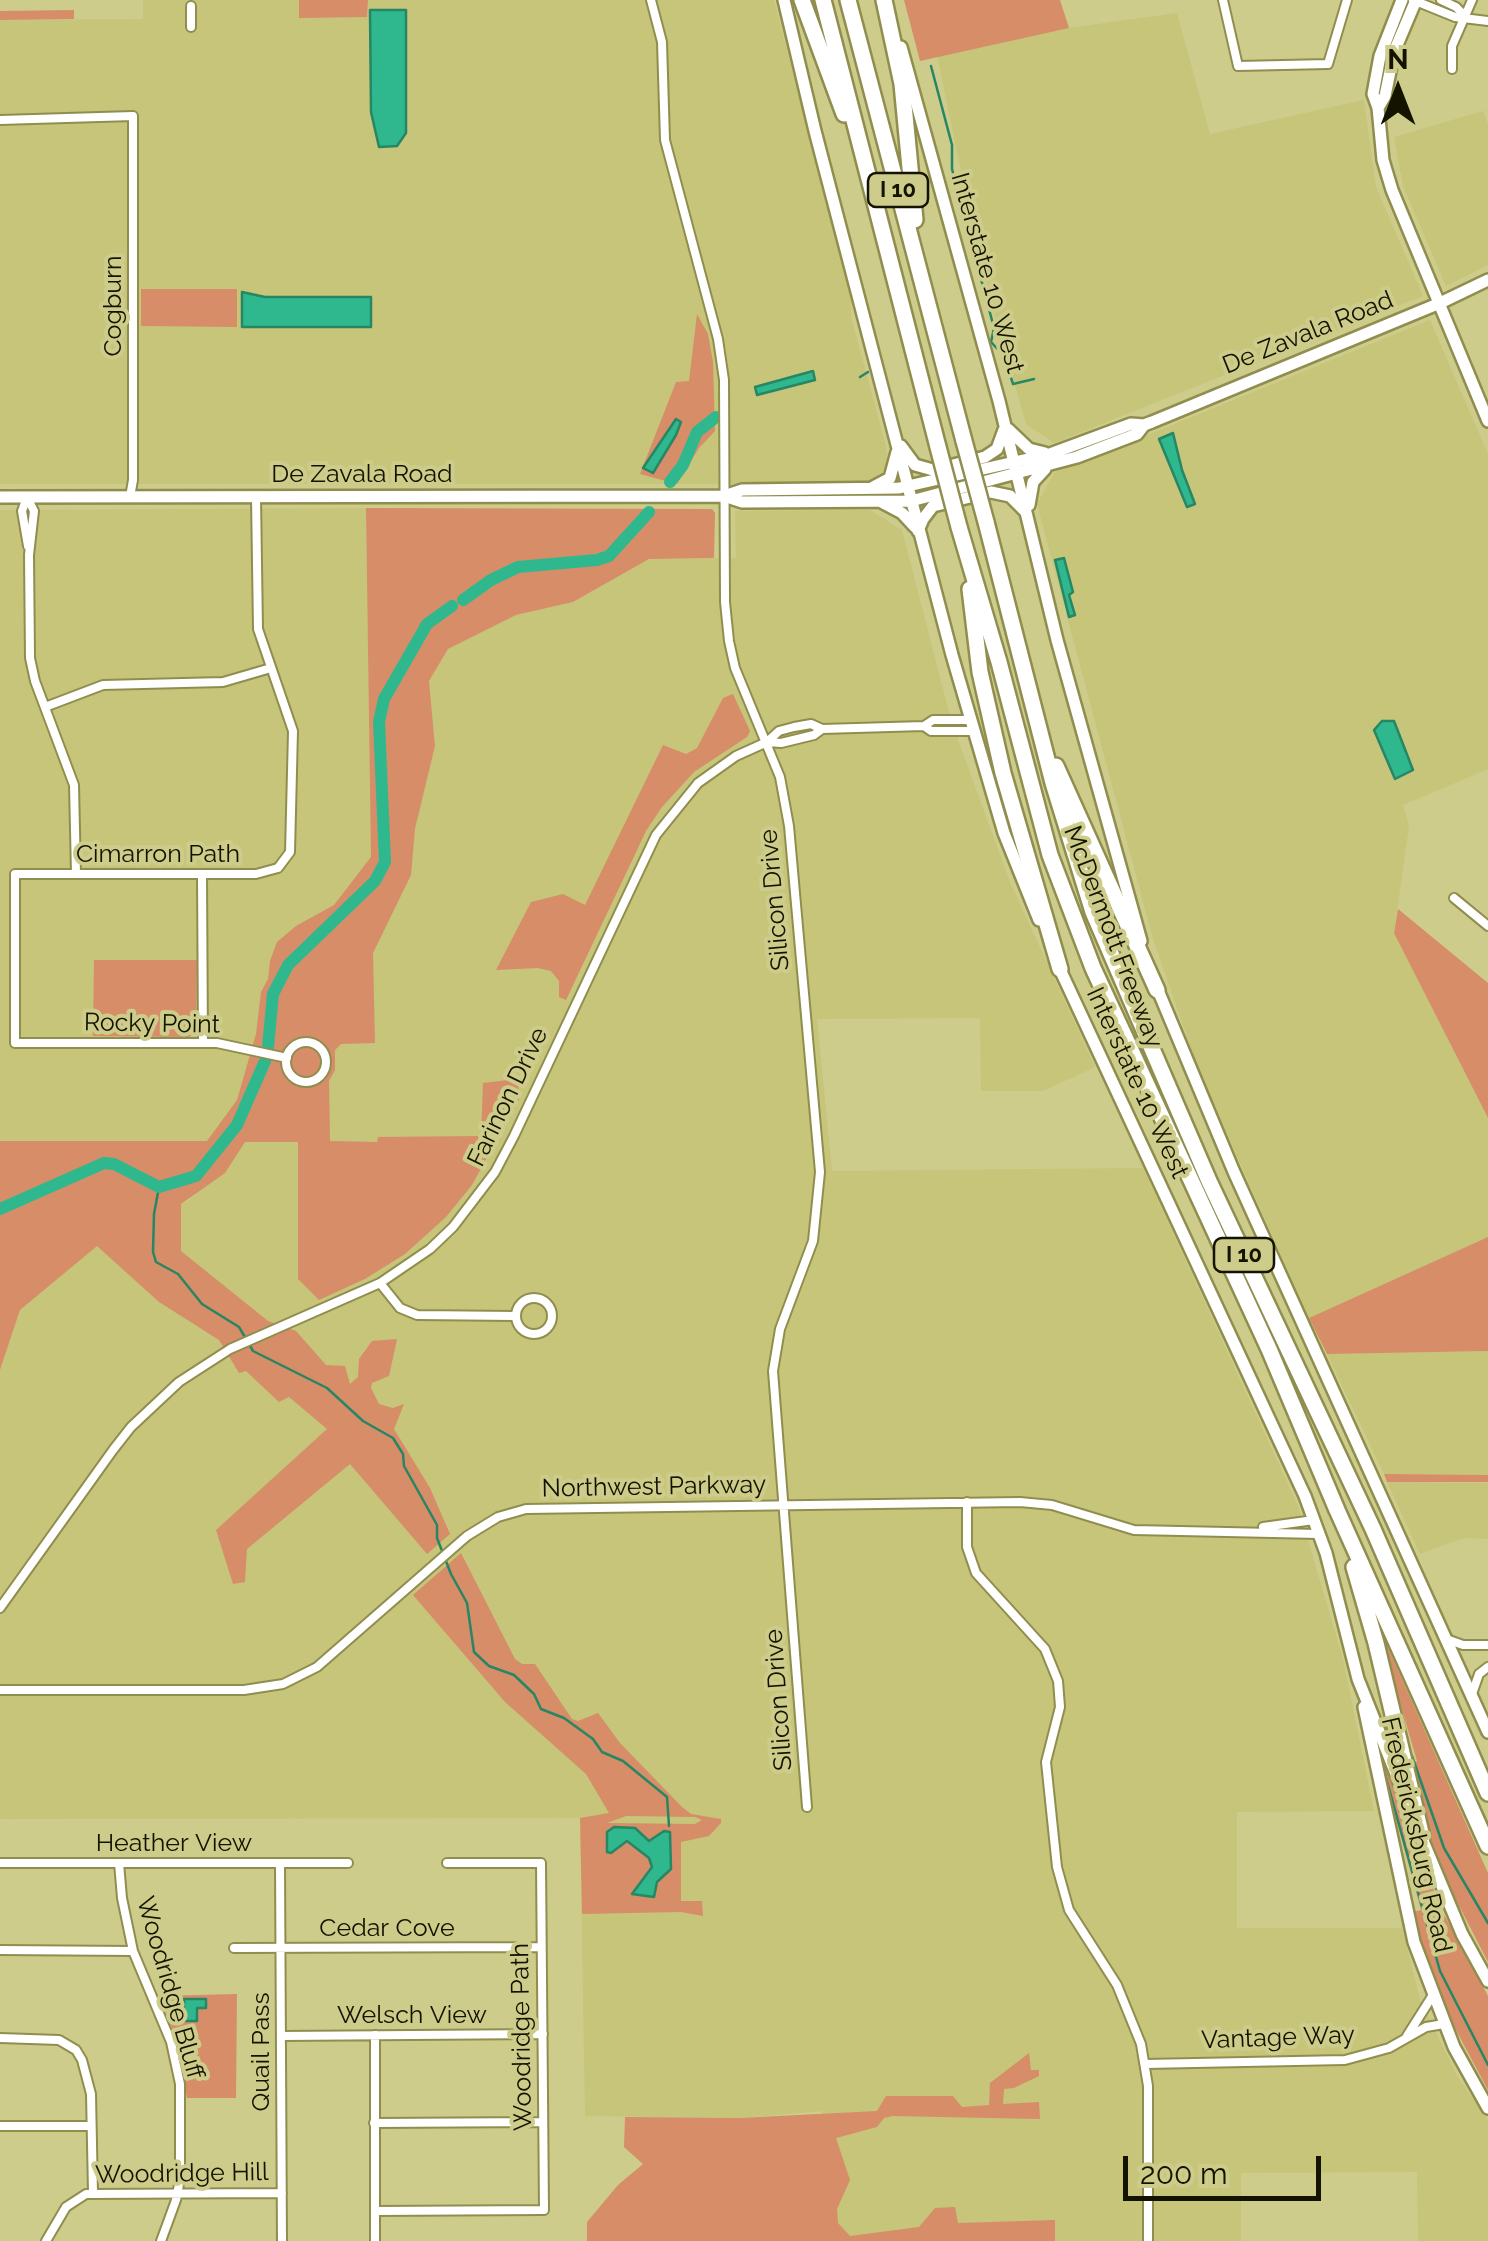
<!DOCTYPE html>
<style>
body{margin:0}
#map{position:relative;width:1488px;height:2241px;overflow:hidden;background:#cdcc8a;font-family:Raleway,sans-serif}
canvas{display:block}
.north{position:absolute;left:1348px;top:40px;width:100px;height:100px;-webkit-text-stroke:8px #cdcc8a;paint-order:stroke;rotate:0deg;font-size:28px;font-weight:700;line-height:40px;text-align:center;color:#141300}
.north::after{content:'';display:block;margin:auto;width:35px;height:45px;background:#141300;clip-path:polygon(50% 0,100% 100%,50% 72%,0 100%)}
.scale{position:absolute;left:1123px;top:2156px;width:198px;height:45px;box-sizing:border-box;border:5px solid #141300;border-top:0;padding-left:12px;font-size:30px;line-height:35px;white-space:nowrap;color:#141300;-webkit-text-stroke:8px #cdcc8a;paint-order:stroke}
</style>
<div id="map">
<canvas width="1488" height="2241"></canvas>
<div class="north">N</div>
<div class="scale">200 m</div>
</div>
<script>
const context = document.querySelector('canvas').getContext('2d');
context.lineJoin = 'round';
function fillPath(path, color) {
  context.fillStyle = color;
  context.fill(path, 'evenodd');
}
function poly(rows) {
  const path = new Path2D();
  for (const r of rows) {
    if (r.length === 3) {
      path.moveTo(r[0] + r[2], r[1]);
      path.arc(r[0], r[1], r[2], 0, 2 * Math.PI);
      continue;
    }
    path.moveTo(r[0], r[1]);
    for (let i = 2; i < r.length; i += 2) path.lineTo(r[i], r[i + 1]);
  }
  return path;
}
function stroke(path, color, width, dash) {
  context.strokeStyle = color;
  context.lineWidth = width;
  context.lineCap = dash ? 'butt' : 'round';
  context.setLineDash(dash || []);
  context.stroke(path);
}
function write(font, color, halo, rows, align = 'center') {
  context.font = font + ' Raleway,sans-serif';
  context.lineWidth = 8;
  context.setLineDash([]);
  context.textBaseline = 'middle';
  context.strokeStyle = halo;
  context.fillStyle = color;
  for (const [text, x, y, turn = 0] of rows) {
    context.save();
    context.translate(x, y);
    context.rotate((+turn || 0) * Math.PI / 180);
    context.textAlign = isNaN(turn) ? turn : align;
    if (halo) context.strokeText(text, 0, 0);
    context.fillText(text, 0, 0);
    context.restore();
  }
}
fillPath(poly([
 [143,0,299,0,299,17,367,16,368,0,774,0,851,299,851,317,886,446,888,464,879,478,864,484,0,484,0,20,143,19],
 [1177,13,1210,134,1364,100,1376,187,1423,296,1054,443,1026,424,979,258,937,55,1069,28],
 [1483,111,1488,124,1488,265,1446,286,1403,186,1394,137],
 [1430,320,1488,454,1488,769,1403,805,1409,826,1394,933,1488,1118,1488,1237,1309,1318,1199,1071,1153,939,1037,504,1054,473],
 [366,508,373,950,410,875,415,829,435,746,429,681,448,649,516,615,573,602,649,559,736,558,735,511,870,510,902,530,949,712,961,748,1010,882,1095,1067,1043,1091,981,1091,980,1018,817,1019,832,1171,1143,1168,1298,1506,1343,1659,1374,1811,1237,1812,1237,1928,1402,1928,1420,1999,1457,2076,1488,2120,1488,2241,1418,2241,1417,2172,1241,2173,1241,2241,825,2241,822,2111,740,2118,585,2116,580,1818,0,1819,0,1370,20,1310,94,1247,189,1200,244,1141,0,1141,0,510],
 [1488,1351,1488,1475,1384,1474,1327,1354],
 [1387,1482,1488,1483,1488,1539,1464,1538,1420,1554]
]), '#c6c57a');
fillPath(poly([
 [299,0,368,0,367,17,299,18],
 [904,0,1060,0,1069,28,920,61],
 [74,10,74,19,0,20,0,11],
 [141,289,237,289,237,327,141,326],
 [697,314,708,334,713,362,715,431,699,448,677,484,640,474,676,382,689,381],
 [366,508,712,509,715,513,714,558,649,559,573,602,516,615,448,649,429,681,435,746,415,829,411,875,373,953,375,1043,341,1044,335,1050,335,1070,329,1081,330,1141,377,1142,378,1137,481,1136,483,1083,516,1079,521,1096,472,1185,446,1217,405,1254,365,1279,319,1300,298,1279,298,1142,245,1142,225,1173,181,1204,181,1251,268,1321,296,1331,326,1365,345,1366,350,1384,358,1377,359,1359,372,1341,397,1339,389,1376,372,1383,371,1388,379,1404,393,1408,404,1404,394,1429,430,1488,450,1534,427,1554,350,1464,247,1549,245,1582,233,1584,216,1530,327,1429,289,1397,279,1402,246,1371,239,1373,219,1340,159,1302,97,1246,20,1310,0,1370,0,1141,207,1141,237,1100,256,1034,261,992,268,979,270,961,277,942,296,926,334,905,371,857],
 [733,694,750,731,747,737,694,772,662,807,646,831,566,1000,559,997,559,981,551,971,538,968,496,970,531,902,563,894,585,905,663,745,686,754,697,748,723,698],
 [1398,909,1488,983,1488,1118,1394,933],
 [94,960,197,960,196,1033,189,1037,93,1036],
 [1488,1237,1488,1351,1327,1354,1309,1318],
 [1384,1474,1488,1475,1488,1482,1387,1482],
 [461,1553,515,1659,522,1664,535,1664,572,1719,578,1721,598,1713,620,1743,682,1807,691,1814,721,1819,721,1823,709,1836,681,1842,681,1901,702,1901,703,1916,681,1912,582,1914,580,1818,609,1813,586,1774,505,1702,413,1595],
 [626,1816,695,1817,702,1820,695,1824,607,1823],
 [1376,1621,1488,1873,1488,1962,1455,1898,1422,1817,1407,1765,1417,1761,1392,1675,1387,1675],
 [1378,1742,1440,1907,1488,1996,1488,2090,1449,2017,1419,1938,1413,1912,1421,1910,1375,1743],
 [237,1994,236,2098,187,2098,175,2035,158,1996],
 [1029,2053,1031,2070,1039,2070,1039,2076,1014,2088,1004,2089,1003,2104,1039,2102,1040,2119,893,2116,884,2118,877,2127,836,2138,850,2180,837,2209,838,2223,850,2236,919,2227,935,2208,955,2207,958,2223,1055,2220,1055,2241,587,2241,587,2222,618,2185,643,2164,624,2147,625,2117,740,2118,877,2111,886,2096,953,2096,962,2107,989,2105,990,2083]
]), '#d68d68');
const water = poly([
 [370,10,406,10,406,133,397,146,379,147,371,112,370,10],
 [242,292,265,297,371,297,371,327,242,327,242,292],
 [813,371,815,380,757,395,755,387,813,371],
 [676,419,681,422,676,435,653,473,643,468,676,419],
 [1173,433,1182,470,1195,504,1187,507,1159,439,1173,433],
 [1064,558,1073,592,1069,595,1075,615,1069,617,1055,560,1064,558],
 [1382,721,1394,721,1413,770,1395,779,1374,730,1382,721],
 [614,1827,635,1828,649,1841,664,1831,670,1832,671,1869,657,1882,654,1897,632,1894,652,1867,649,1858,627,1841,611,1853,607,1852,607,1832,614,1827],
 [184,1999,206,1999,206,2008,197,2008,197,2021,184,2021,184,1999]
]);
fillPath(water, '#2fb88e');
stroke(water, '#278663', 2.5);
stroke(poly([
 [931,66,952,145,952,169,994,328,991,342,1004,356,1013,384,1034,379],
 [860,377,868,372],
 [159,1187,154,1214,153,1252,156,1262,178,1274,202,1304,239,1327,253,1351,327,1388,363,1421,393,1438,403,1454,404,1466,437,1525,437,1538,451,1574,467,1603,474,1652,489,1666,514,1675,534,1694,541,1709,564,1718,593,1739,602,1752,623,1761,667,1797,669,1826],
 [1412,1756,1444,1848,1488,1923],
 [1381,1760,1440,1971,1488,2065]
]), '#278663', 2.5);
stroke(poly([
 [670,482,683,465,697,432,716,417],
 [463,600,491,580,518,567,597,560,609,556,649,512],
 [268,1047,273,994,288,965,375,881,385,862,379,722,384,699,427,624,452,606],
 [0,1209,104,1163,114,1164,159,1187,196,1176,237,1125,265,1061]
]), '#2fb88e', 12);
const street = poly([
 [651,0,662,42,665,140,718,339,724,380,725,602,729,641,735,668,780,777,789,826,820,1172,813,1241,780,1329,773,1371,807,1807],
 [1223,0,1238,66,1328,64,1347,0],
 [1413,0,1455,17,1488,21],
 [1441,0,1456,7,1465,16],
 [191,6,191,27],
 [1452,69,1452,46,1472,0],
 [0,120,133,116,133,480,130,497],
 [27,497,34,511,29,555,30,658,35,681,74,785,76,874],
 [27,497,22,511,28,546],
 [256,497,258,629,293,731,290,852,278,868,256,874,15,874,15,1043,217,1043,287,1058],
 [45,707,103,685,223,682,271,668],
 [924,726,931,731,973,731],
 [767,742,781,743,814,735,822,729],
 [202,875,203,1043],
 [1454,898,1488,926],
 [306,1062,20],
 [380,1283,400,1308,417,1315,515,1316],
 [534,1316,18],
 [967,1502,967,1547,976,1573,1045,1649,1058,1681,1060,1707,1046,1762,1057,1867,1069,1910,1117,1985,1141,2044,1148,2086,1148,2241],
 [1263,1527,1314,1520],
 [0,1608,113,1450,131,1427,179,1382,230,1349,380,1283,430,1249,453,1227,495,1172,514,1136,656,835,698,783,736,756,767,742,779,731,794,727,811,724,822,729,924,726,933,720,970,720],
 [1449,1640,1463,1645,1488,1645],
 [0,1690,244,1690,283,1684,317,1667,467,1536,498,1517,526,1509,1020,1502,1052,1505,1134,1530,1319,1534],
 [1472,1694,1479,1674,1488,1667],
 [0,1863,348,1863],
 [119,1863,122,1898,133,1951,171,2042,180,2084,180,2179,176,2200,161,2241],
 [280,1863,282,2241],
 [234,1948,541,1947],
 [0,1950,133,1951],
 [375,2035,375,2241],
 [281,2036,543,2034],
 [1407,2036,1433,1995],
 [0,2038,59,2040,76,2050,82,2060,91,2094,93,2193],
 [1145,2064,1345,2060,1389,2048,1426,2027,1444,2024],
 [374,2123,543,2122],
 [0,2126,91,2126],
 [375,2211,544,2210,541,1863,447,1863],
 [46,2241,66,2207,86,2194,282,2193]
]);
const secondary = poly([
 [784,0,815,131,952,655,1004,833,1039,920],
 [1402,0,1380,56,1373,94,1378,108,1383,160,1392,190,1488,421],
 [901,47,999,401,1057,640,1141,941],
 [1378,108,1385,96,1394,52,1416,0],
 [1008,429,1029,449,1045,453],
 [901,446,915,465,933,470,985,457,997,449,1004,430],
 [873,487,890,478,897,452],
 [724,496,742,490,899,488,1050,454,1131,424,1144,425,1152,422,1440,303,1488,280],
 [0,497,724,496,742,502,911,501,1077,457,1137,434,1144,425],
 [883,503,902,513,915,527],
 [1029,505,1033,482,1045,469],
 [918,531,923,519,933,506,991,492,1010,496,1025,511],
 [1058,965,1305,1496,1326,1553,1358,1679,1408,1804],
 [1155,983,1234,1172,1488,1732],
 [1364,1707,1414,1942,1454,2047,1488,2108],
 [1419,1831,1462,1934,1488,1981]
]);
const highway = poly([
 [802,0,844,114],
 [823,0,938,447],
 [848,0,964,441],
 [884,0,902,84,915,220],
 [986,522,1053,783,1093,912,1209,1181,1373,1529,1488,1793],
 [959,527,999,662,1050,855,1093,968,1269,1349,1337,1510,1488,1846],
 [970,589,980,672,1003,773,1060,969],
 [1056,766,1157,990],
 [1354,1567,1376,1643,1422,1837]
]);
stroke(street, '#908e4e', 12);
stroke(secondary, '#908e4e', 16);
stroke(highway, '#908e4e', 20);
stroke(street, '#fff', 8);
stroke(secondary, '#fff', 11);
stroke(highway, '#fff', 15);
const highwayBridge = poly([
 [964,441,986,522],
 [938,447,959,527]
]);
stroke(highwayBridge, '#908e4e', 20, []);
stroke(highwayBridge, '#fff', 15);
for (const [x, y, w] of [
 [898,190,60],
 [1244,1255,60]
]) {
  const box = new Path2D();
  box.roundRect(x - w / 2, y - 17, w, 34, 8);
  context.fillStyle = '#cdcc8a';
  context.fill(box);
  stroke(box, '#141300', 2.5);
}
write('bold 22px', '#141300', null, [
 ["I 10",898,190],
 ["I 10",1244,1255]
]);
write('25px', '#141300', '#cdcc8a', [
 ["Interstate 10 West",987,273,74],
 ["Cogburn",113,306,-90],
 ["De Zavala Road",1308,333,-22],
 ["De Zavala Road",362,474],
 ["Cimarron Path",158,854],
 ["Silicon Drive",775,900,-95],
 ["McDermott Freeway",1113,937,69],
 ["Rocky Point",152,1024,1],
 ["Interstate 10 West",1137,1083,65],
 ["Farinon Drive",508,1097,-64],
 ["Northwest Parkway",654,1487,-1],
 ["Silicon Drive",779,1700,-94],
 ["Fredericksburg Road",1416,1835,77],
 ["Heather View",174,1843],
 ["Cedar Cove",387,1928],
 ["Woodridge Bluff",170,1988,74],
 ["Welsch View",412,2015],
 ["Woodridge Path",522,2037,-91],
 ["Vantage Way",1278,2038,-2],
 ["Quail Pass",261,2052,-90],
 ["Woodridge Hill",182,2174,-1]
]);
</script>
